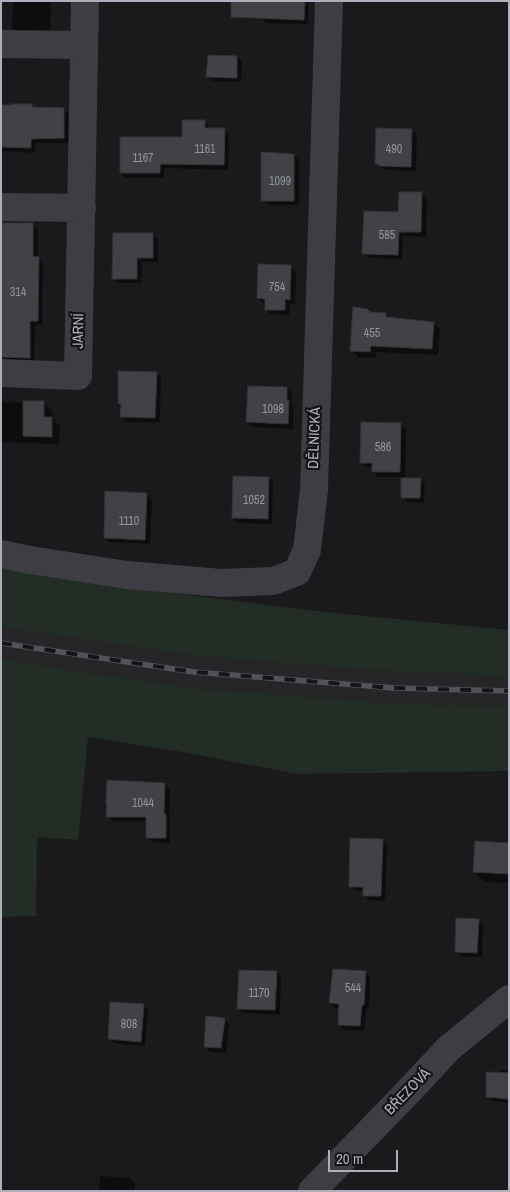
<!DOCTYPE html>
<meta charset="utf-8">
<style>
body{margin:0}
#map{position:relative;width:510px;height:1192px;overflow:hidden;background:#1a1a1c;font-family:"Archivo Narrow",sans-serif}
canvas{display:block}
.frame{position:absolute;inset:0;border:2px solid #adafbb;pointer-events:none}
.scale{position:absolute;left:328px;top:1150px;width:70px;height:22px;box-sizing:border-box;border:2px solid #adafbb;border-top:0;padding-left:6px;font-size:15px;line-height:18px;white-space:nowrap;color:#adafbb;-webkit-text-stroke:4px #151517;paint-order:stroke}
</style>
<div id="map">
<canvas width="510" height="1192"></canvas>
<div class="frame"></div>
<div class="scale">20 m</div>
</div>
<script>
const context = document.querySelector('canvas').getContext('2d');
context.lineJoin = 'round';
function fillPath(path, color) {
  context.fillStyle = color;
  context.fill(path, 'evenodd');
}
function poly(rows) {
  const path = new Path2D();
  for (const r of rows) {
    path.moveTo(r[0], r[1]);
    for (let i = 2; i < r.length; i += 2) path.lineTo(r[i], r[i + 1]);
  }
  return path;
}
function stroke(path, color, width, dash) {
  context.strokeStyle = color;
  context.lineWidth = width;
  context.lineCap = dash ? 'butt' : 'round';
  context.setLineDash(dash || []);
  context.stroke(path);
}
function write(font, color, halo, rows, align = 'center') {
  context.font = font + ' "Archivo Narrow",sans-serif';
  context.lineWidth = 4.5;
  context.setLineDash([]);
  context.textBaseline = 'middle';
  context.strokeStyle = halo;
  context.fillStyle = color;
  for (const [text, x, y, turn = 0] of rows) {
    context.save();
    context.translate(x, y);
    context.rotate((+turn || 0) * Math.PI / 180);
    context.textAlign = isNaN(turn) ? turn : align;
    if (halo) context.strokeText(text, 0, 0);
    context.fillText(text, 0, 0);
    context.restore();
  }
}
fillPath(poly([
 [1,626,196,656,395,672,509,676,509,707,393,703,192,688,1,659]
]), '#262629');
fillPath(poly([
 [1,568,61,579,316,611,509,630,509,676,395,672,196,656,10,628,1,626],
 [1,659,192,688,393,703,509,707,509,771,298,774,177,751,88,737,78,840,37,837,36,916,1,917]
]), '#242c26');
fillPath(poly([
 [13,1,51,1,50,37,21,37,12,28],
 [262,1,309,1,308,24,266,23,262,18],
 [237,57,242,62,241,82,212,81,207,77],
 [31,105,34,109,64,109,69,114,69,143,35,143,35,153,1,151,1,106],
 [205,122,210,127,210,129,224,129,229,134,228,170,164,168,164,178,126,178,121,173,183,138],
 [412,130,417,135,416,171,385,170,381,168,376,163],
 [294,155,299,160,299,205,267,205,262,200],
 [422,194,427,199,426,237,403,236,402,259,369,258,364,253,400,213],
 [1,224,33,224,38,229,38,258,43,263,42,325,35,325,34,363,5,362,1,359],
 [153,234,158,239,158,262,142,262,141,283,118,283,114,278],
 [291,267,296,272,295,304,290,304,289,315,271,314,266,309,267,303,263,303,258,298],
 [369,313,385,315,389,318,433,323,440,329,438,355,377,352,376,358,358,357,352,350],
 [157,373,161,378,160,423,126,422,121,417,122,406,119,403],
 [287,388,292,393,291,404,293,407,293,429,252,427,248,422],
 [1,402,44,403,52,411,52,418,60,426,59,444,1,442],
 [401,424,406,429,405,479,420,480,425,484,424,503,407,502,402,497,402,477,378,477,373,472,373,467,366,467,361,462],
 [269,478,273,483,272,524,238,523,233,518],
 [147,494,152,499,150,544,110,542,105,538],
 [165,784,170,789,169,818,170,820,170,843,152,842,147,837,148,821,113,821,108,816],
 [382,840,387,845,385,901,369,900,364,895,364,891,355,891,350,886],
 [509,845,509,883,484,882,474,872],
 [478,920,483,925,482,957,462,957,457,952],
 [276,972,281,977,280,1015,243,1013,239,1009],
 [365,972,370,977,369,1009,366,1009,364,1031,344,1030,339,1025,340,1008,335,1008,330,1003],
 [143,1005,148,1010,145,1046,114,1043,109,1039],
 [224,1019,229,1024,226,1053,210,1052,205,1047],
 [500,1070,509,1071,509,1103,492,1101,487,1096,500,1074],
 [100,1176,130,1178,135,1183,134,1191,99,1191]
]), '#0007');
const building = poly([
 [231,1,305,1,304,20,231,17,231,1],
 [208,55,237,56,237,78,206,77,208,55],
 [11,104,32,104,32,107,64,108,64,138,31,139,31,148,1,147,1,105,11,105,11,104],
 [182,120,205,120,205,128,225,128,224,165,160,164,160,173,120,173,120,137,182,137,182,120],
 [376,128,412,129,411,167,379,166,379,164,375,164,376,128],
 [261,152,294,154,294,201,261,201,261,152],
 [399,192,422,192,421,232,399,232,398,255,362,254,364,211,398,212,399,192],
 [2,223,33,223,33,256,39,257,38,321,30,321,30,358,1,357,2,223],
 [113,233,153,233,153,258,137,258,137,279,112,279,113,233],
 [258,264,291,265,290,300,285,299,285,310,265,310,265,299,257,298,258,264],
 [353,307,367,309,370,312,386,313,386,317,434,322,432,349,371,346,370,352,350,351,353,307],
 [118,371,157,372,155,418,120,417,121,404,118,403,118,371],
 [248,386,287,387,287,400,289,400,288,424,246,422,248,386],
 [23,401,44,401,44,417,52,417,52,437,23,436,23,401],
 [361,422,401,423,400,472,372,472,372,463,360,463,361,422],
 [233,476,269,477,268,519,232,518,233,476],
 [401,478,421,478,420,498,401,498,401,478],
 [105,491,147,493,145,540,104,538,105,491],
 [107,780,165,783,164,814,166,814,166,838,146,838,146,817,106,817,107,805,106,805,107,780],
 [350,838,383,839,381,896,363,896,363,887,349,887,350,838],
 [475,841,509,843,509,874,473,872,475,841],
 [456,918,479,919,477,953,455,952,456,918],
 [333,969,366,971,364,1005,362,1005,360,1026,338,1025,339,1004,329,1003,333,969],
 [239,970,277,971,275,1010,237,1009,239,970],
 [110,1002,144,1004,141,1042,108,1039,110,1002],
 [206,1016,225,1018,221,1048,204,1047,206,1016],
 [486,1072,509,1073,509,1099,486,1097,486,1072]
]);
fillPath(building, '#414246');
stroke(building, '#343438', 1);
stroke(poly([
 [1,44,84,45],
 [1,207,82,208],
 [1,373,78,376,85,1],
 [1,554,30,560,127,575,221,583,273,581,297,572,307,550,314,490,329,1],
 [312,1191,407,1093,449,1048,509,999]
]), '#3d3d43', 28);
const rail = poly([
 [1,643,194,672,394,688,509,691]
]);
stroke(rail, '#52535a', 5.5);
stroke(rail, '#151517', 4, [11]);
write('12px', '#92949e', null, [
 ["1161",205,150],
 ["490",394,150],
 ["1167",143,159],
 ["1099",280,182],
 ["585",387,236],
 ["754",277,288],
 ["314",18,293],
 ["455",372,334],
 ["1098",273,410],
 ["586",383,448],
 ["1052",254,501],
 ["1110",129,522],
 ["1044",143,804],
 ["544",353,989],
 ["1170",259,994],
 ["808",129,1025]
]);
write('15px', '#adafbb', '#151517', [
 ["JARNÍ",79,331,-89],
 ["DĚLNICKÁ",315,438,-88],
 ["BŘEZOVÁ",408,1092,-46]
]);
</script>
